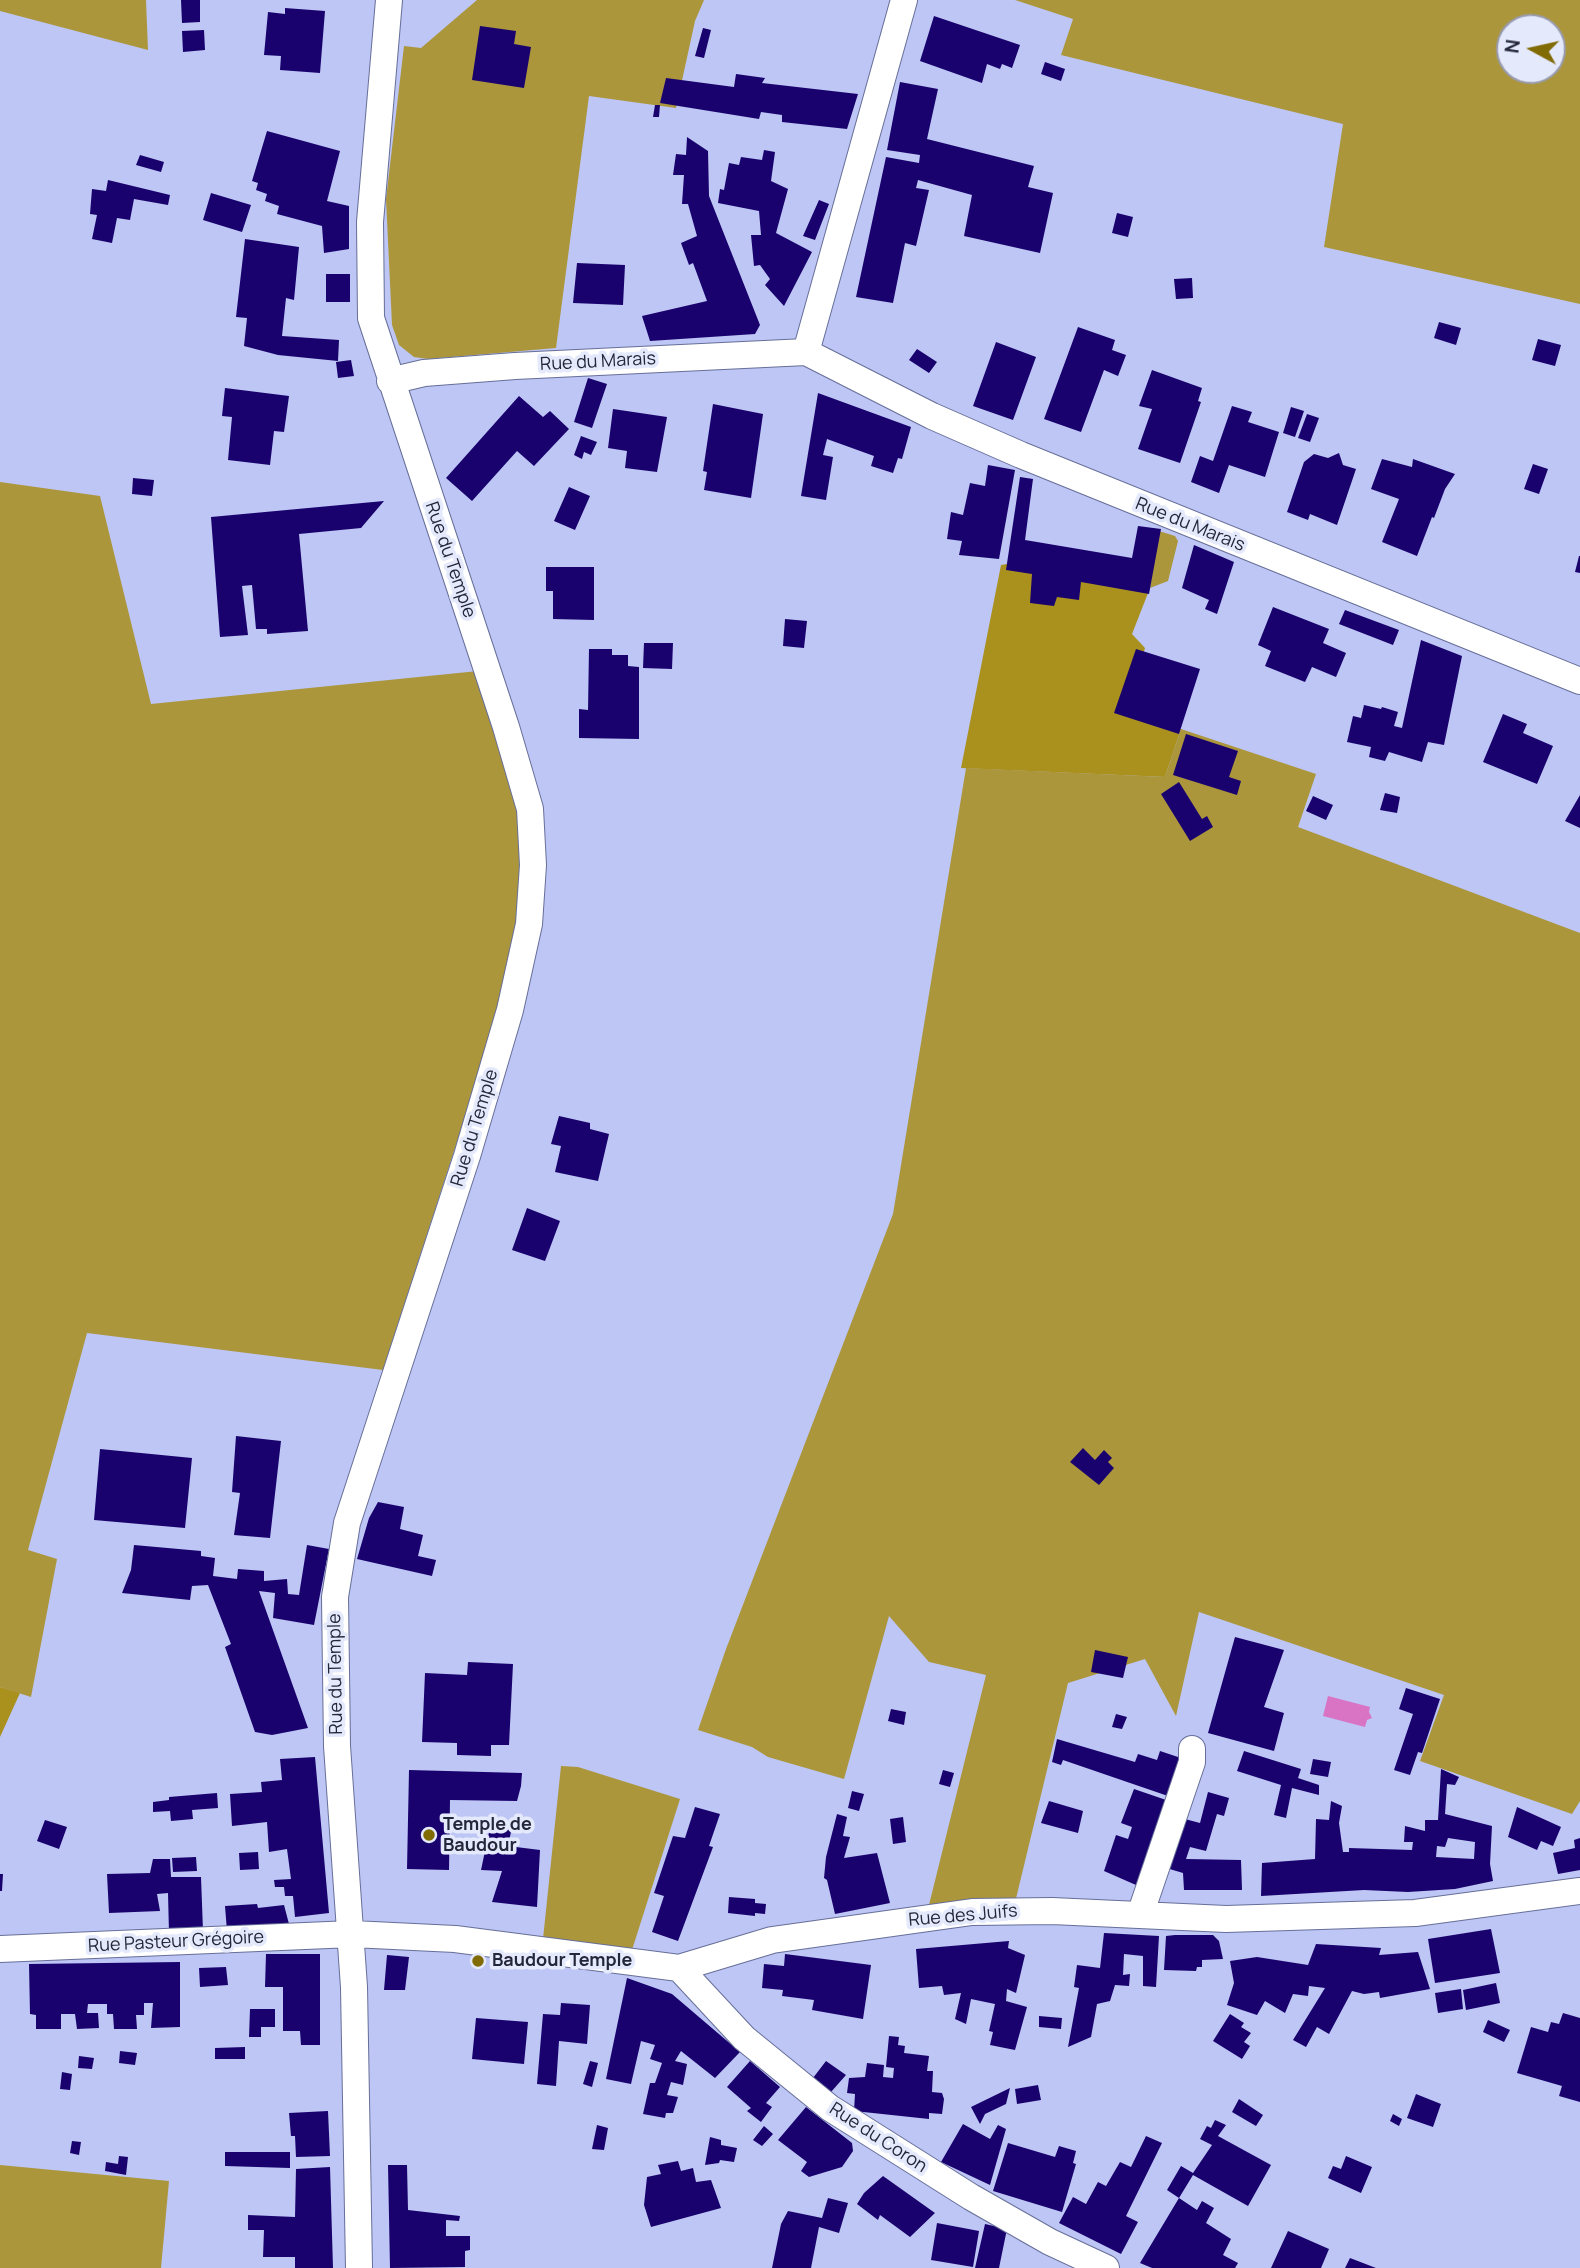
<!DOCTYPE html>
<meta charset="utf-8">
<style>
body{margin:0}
#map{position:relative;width:1580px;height:2268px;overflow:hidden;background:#bdc6f4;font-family:Manrope,sans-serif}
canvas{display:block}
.north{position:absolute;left:1496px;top:14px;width:70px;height:70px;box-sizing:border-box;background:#e5e9fc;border:2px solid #989bae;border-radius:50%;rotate:278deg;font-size:19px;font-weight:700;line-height:28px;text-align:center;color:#242739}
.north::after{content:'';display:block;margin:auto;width:24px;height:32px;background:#806b05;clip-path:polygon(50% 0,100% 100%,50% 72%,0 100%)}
</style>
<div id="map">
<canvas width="1580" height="2268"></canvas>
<div class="north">N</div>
</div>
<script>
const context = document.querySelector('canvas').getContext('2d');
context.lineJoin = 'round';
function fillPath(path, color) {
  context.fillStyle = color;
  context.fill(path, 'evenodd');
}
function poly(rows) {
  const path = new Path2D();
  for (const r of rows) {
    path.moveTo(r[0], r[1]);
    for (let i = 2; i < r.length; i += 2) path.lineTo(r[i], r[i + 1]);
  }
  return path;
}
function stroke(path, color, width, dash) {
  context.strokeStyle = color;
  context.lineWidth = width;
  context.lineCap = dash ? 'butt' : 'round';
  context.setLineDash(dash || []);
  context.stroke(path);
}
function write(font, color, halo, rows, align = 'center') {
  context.font = font + ' Manrope,sans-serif';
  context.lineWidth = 7;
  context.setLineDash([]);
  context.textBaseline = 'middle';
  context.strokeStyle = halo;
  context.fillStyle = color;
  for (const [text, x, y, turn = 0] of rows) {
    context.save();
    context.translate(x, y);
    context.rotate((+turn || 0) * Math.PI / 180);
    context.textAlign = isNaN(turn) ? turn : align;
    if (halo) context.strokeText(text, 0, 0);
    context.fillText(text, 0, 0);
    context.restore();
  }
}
fillPath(poly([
 [0,0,146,0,148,50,0,11],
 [477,0,704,0,695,21,676,108,589,96,556,348,428,359,414,357,399,345,392,325,386,199,404,46,421,48],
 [1015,0,1580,0,1580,304,1324,247,1343,124,1061,55,1073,19],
 [1510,28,1552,28,1552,70,1510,70],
 [0,482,100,496,151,704,478,671,520,806,522,901,499,1012,383,1370,87,1333,28,1550,57,1559,31,1697,0,1687],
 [1159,531,1175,536,1178,541,1168,581,1150,588],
 [1181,729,1316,774,1298,827,1580,933,1580,1801,1572,1814,1420,1761,1444,1695,1199,1612,1176,1716,1145,1659,1068,1683,1013,1911,926,1917,986,1675,929,1662,889,1616,844,1779,768,1757,752,1747,698,1730,726,1649,893,1214,966,768,1165,777],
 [561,1766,578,1767,680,1799,632,1950,543,1939],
 [0,2165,169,2181,161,2268,0,2268]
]), '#ac963c');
fillPath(poly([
 [1007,564,1150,588,1132,634,1145,648,1126,712,1181,729,1165,777,961,768,1001,565],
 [0,1687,20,1693,0,1737]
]), '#aa911e');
fillPath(poly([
 [1328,1696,1370,1707,1369,1712,1372,1718,1367,1720,1365,1727,1323,1716]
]), '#d973c3');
fillPath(poly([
 [181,0,200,0,200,22,182,23],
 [285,8,325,11,320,73,280,70,281,56,264,55,268,12,285,14],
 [934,16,1020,45,1012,68,1002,64,1000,69,987,64,982,83,920,61],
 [480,26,516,31,514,44,531,47,524,88,472,80],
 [703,28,711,30,704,58,695,56],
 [204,30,205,50,183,52,182,31],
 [1045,62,1065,69,1061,81,1041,74],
 [736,74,765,78,762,83,858,94,847,129,782,122,782,115,761,112,759,119,660,103,666,78,734,87],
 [900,82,938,89,927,139,1034,166,1028,187,1053,193,1040,253,964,236,972,195,918,180,916,188,929,190,916,246,905,243,893,303,856,297,886,157,919,163,920,155,887,150],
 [655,105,660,105,659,117,653,117],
 [267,131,340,151,327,201,349,206,349,249,324,253,322,226,277,214,279,206,265,201,267,194,256,190,258,183,252,181],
 [687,137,708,151,709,196,760,325,755,334,650,341,642,316,707,301,693,263,689,265,681,243,697,236,688,204,682,204,684,175,673,175,676,154,686,155],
 [764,150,775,152,771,181,788,189,776,233,812,252,784,306,765,285,770,279,760,265,754,266,751,235,761,235,759,211,718,203,720,189,724,190,729,163,739,165,741,157,762,160],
 [140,155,164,162,161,172,136,165],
 [108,180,170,195,168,205,134,199,130,220,117,218,112,243,92,239,97,215,90,214,92,189,106,191],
 [211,193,251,205,242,232,203,220],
 [819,200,829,204,815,240,803,236],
 [1117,213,1133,217,1128,237,1112,233],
 [245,239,299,247,294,300,286,298,282,336,339,340,338,361,278,355,244,346,247,318,236,317],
 [577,263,625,265,623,305,573,303],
 [326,274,350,274,350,302,326,302],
 [1192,278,1193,298,1176,299,1174,279],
 [1439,322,1461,328,1456,345,1434,338],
 [1078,327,1115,340,1112,350,1126,355,1118,376,1104,370,1081,432,1044,419],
 [1538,339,1561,345,1555,366,1532,360],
 [996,342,1036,357,1013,420,973,406],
 [917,349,937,362,929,373,909,360],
 [351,360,354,376,338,378,336,362],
 [1152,370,1202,388,1198,401,1201,402,1180,463,1138,449,1152,409,1139,406],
 [588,378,607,384,592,428,574,422],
 [225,388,289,396,284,432,274,431,270,465,228,460,232,417,222,416],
 [818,393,911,427,902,459,898,458,893,473,871,466,874,456,827,439,823,455,833,457,826,500,801,496],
 [519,396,543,417,550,411,569,429,534,466,517,451,472,501,446,478],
 [713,404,763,414,751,498,704,490,707,472,703,471],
 [1232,406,1252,412,1248,422,1279,432,1265,477,1229,465,1219,493,1191,482,1200,456,1213,461],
 [1291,407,1304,411,1295,437,1283,433],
 [613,409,667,417,657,472,625,468,627,451,608,448],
 [1307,414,1319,418,1310,442,1298,438],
 [581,436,597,442,591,455,584,452,582,459,574,455],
 [1339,453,1343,465,1356,469,1337,525,1310,514,1308,520,1287,512,1304,462,1314,454,1328,458],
 [1382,459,1412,467,1413,459,1455,474,1445,489,1434,518,1432,517,1417,556,1382,542,1399,499,1371,489],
 [1533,464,1548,469,1539,494,1524,489],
 [988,465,1015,470,999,559,959,555,962,541,947,539,951,512,963,515,970,483,985,486],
 [1020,477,1033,479,1025,540,1132,558,1138,526,1161,529,1149,594,1081,582,1079,600,1057,597,1054,606,1030,603,1032,574,1006,570],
 [133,478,154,480,152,496,132,494],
 [569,487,590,496,575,530,554,521],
 [384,501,361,528,299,534,308,631,267,634,267,629,256,629,252,585,242,586,248,635,220,637,211,517],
 [1194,545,1234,562,1217,614,1205,609,1209,600,1182,588],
 [1579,556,1580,556,1580,573,1575,572],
 [546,567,594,567,594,620,553,619,553,591,546,591],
 [1273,607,1329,629,1323,643,1346,653,1336,677,1312,667,1305,682,1265,666,1271,651,1258,645],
 [1345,610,1399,630,1393,645,1339,624],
 [785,619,807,621,804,648,783,646],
 [1421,640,1462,656,1444,745,1428,742,1422,762,1389,752,1385,761,1369,757,1371,747,1347,742,1353,716,1361,718,1364,705,1381,709,1382,707,1398,712,1394,726,1402,728],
 [644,643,673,643,672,669,643,668],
 [589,649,612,649,612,655,628,655,628,666,639,667,639,739,579,738,579,709,588,710],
 [1136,649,1200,669,1179,734,1114,713],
 [1503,714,1527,724,1523,733,1553,746,1537,784,1483,762],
 [1186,734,1238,751,1229,777,1241,781,1237,795,1173,775],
 [1179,782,1202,819,1207,816,1213,827,1190,841,1161,794],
 [1385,793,1400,797,1397,813,1380,810],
 [1580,795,1580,828,1565,821],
 [1313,796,1333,805,1326,820,1306,811],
 [559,1116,590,1123,590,1129,609,1134,598,1181,555,1172,561,1146,551,1144],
 [527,1208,560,1221,545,1261,512,1250],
 [236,1436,281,1441,270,1538,234,1535,240,1493,232,1492],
 [1083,1448,1095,1460,1104,1450,1112,1458,1108,1462,1114,1468,1099,1485,1070,1462],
 [100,1449,192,1458,185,1528,94,1520],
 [378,1502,404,1507,400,1529,423,1535,418,1556,436,1560,432,1576,357,1559,369,1518],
 [134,1545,201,1551,201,1556,215,1558,213,1576,237,1579,238,1569,264,1571,264,1581,287,1579,288,1594,299,1595,307,1545,329,1549,314,1625,273,1618,275,1593,259,1591,308,1728,272,1735,255,1732,225,1647,231,1644,208,1585,192,1586,190,1600,122,1593,131,1570],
 [1235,1637,1284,1650,1264,1707,1284,1713,1274,1751,1208,1733],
 [1095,1650,1128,1657,1123,1678,1091,1672],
 [468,1662,513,1664,509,1745,491,1745,491,1756,457,1755,457,1743,422,1742,425,1673,467,1675],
 [1406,1688,1440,1699,1422,1753,1418,1752,1410,1775,1394,1770,1413,1714,1399,1709],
 [891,1709,906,1712,904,1725,888,1721],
 [1116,1714,1127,1717,1122,1729,1112,1727],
 [1057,1739,1135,1762,1138,1754,1157,1760,1160,1751,1181,1758,1168,1796,1063,1760,1061,1765,1052,1762],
 [1244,1751,1301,1769,1298,1778,1319,1785,1319,1795,1292,1788,1286,1818,1274,1815,1281,1785,1237,1771],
 [315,1757,329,1913,295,1917,293,1896,285,1896,284,1887,275,1887,274,1880,291,1879,287,1849,269,1852,267,1822,232,1826,230,1794,262,1792,261,1782,282,1780,280,1759],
 [1313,1759,1331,1762,1328,1777,1310,1774],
 [1441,1769,1459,1777,1455,1785,1447,1784,1445,1814,1492,1826,1490,1864,1493,1881,1455,1889,1408,1892,1364,1890,1261,1896,1262,1863,1315,1859,1316,1819,1329,1820,1331,1801,1342,1806,1339,1823,1343,1852,1349,1852,1349,1848,1412,1850,1413,1842,1404,1842,1405,1826,1425,1831,1425,1820,1438,1820],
 [1448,1838,1475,1842,1474,1859,1436,1857,1437,1846,1445,1847],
 [409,1770,522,1773,521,1786,517,1801,450,1800,449,1870,407,1869],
 [943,1770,954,1773,950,1787,939,1784],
 [1134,1789,1169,1801,1136,1885,1104,1871,1116,1835,1128,1839,1132,1827,1121,1823],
 [852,1791,864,1794,859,1811,848,1808],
 [1208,1792,1229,1798,1224,1816,1217,1814,1206,1851,1190,1847,1186,1859,1241,1860,1242,1890,1184,1890,1183,1873,1163,1867,1181,1818,1200,1823],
 [217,1793,218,1808,192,1810,193,1819,171,1821,170,1811,153,1812,153,1802,169,1800,169,1797],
 [1049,1801,1083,1811,1078,1833,1041,1823],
 [695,1807,720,1814,709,1846,713,1847,678,1941,652,1932,664,1896,654,1893,673,1836,685,1838],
 [1517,1807,1561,1827,1553,1846,1541,1841,1537,1850,1508,1837],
 [837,1814,847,1817,843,1836,850,1837,844,1858,877,1853,890,1903,835,1914,827,1880,824,1878,826,1857],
 [903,1817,906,1842,893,1844,890,1819],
 [45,1820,67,1827,59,1849,37,1841],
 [491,1823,512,1827,508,1846,540,1850,537,1907,492,1902,502,1871,481,1870],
 [1580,1838,1580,1870,1558,1874,1553,1853,1575,1848,1574,1840],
 [258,1852,259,1869,240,1870,239,1853],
 [196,1857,197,1871,173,1872,172,1858],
 [153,1859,170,1859,171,1877,201,1877,203,1931,169,1933,168,1893,157,1894,160,1911,109,1913,107,1874,150,1873],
 [0,1874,3,1874,2,1891,0,1891],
 [729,1897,755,1899,755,1903,766,1904,765,1914,755,1913,755,1916,728,1913],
 [257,1904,258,1908,284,1905,289,1924,227,1931,225,1906],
 [1491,1929,1500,1973,1435,1983,1428,1939],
 [1104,1933,1159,1936,1156,1987,1143,1986,1143,1956,1124,1954,1123,1975,1130,1974,1129,1986,1115,1985,1110,2001,1097,2004,1091,2037,1068,2047,1079,1988,1074,1987,1077,1965,1100,1968],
 [1175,1935,1213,1935,1219,1941,1223,1959,1202,1960,1202,1967,1197,1967,1196,1971,1164,1970,1166,1936],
 [1009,1941,1008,1948,1025,1955,1016,1993,1007,1989,1006,2001,1027,2007,1015,2050,990,2045,993,2032,989,2031,995,2004,971,1999,966,2024,955,2019,961,1993,944,1995,942,1986,919,1988,916,1949],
 [1316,1944,1381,1948,1379,1955,1418,1952,1430,1989,1380,1998,1379,1992,1364,1994,1352,1991,1329,2034,1317,2027,1306,2047,1293,2040,1325,1988,1309,1986,1308,1996,1293,1994,1285,2013,1265,2001,1257,2015,1227,2005,1234,1983,1230,1961,1257,1957,1308,1965],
 [266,1954,320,1954,320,2045,301,2045,300,2031,283,2031,283,1987,265,1987],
 [785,1954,871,1965,863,2019,812,2010,814,2000,782,1996,783,1990,762,1988,764,1964,784,1966],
 [387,1955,409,1957,405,1990,384,1990],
 [180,1962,180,2027,151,2028,153,2003,144,2003,144,2015,136,2015,137,2029,114,2029,113,2014,107,2014,107,2004,88,2004,87,2013,98,2013,99,2028,77,2029,75,2014,61,2014,61,2029,36,2029,36,2015,30,2014,29,1964],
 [226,1967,228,1985,200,1987,199,1968],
 [627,1978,672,1994,740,2052,715,2078,681,2051,675,2061,687,2064,683,2085,671,2082,667,2095,678,2097,673,2113,666,2113,665,2118,643,2114,650,2083,655,2083,662,2063,650,2059,655,2045,641,2041,631,2084,606,2079],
 [1496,1983,1500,2003,1466,2010,1463,1990],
 [1461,1989,1463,2009,1438,2013,1435,1993],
 [561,2003,590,2005,587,2044,559,2041,556,2086,537,2084,543,2014,560,2015],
 [250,2009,275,2009,275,2027,261,2027,261,2037,249,2037],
 [1563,2013,1580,2018,1580,2102,1559,2096,1562,2086,1517,2073,1531,2027,1548,2032,1551,2022,1559,2024],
 [1230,2014,1244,2023,1241,2027,1251,2033,1244,2042,1250,2046,1242,2059,1213,2041],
 [1039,2016,1062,2018,1061,2029,1039,2027],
 [476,2018,528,2022,524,2064,472,2059],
 [1488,2020,1510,2030,1504,2042,1483,2032],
 [889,2036,899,2037,898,2045,905,2046,904,2053,929,2056,927,2071,933,2071,932,2092,942,2093,944,2099,942,2114,929,2113,929,2119,854,2111,855,2094,847,2093,849,2078,865,2077,867,2063,884,2065,883,2077,893,2078,894,2068,886,2067],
 [245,2047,245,2059,215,2059,215,2048],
 [120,2051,137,2053,135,2065,119,2063],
 [79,2056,94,2058,92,2069,78,2068],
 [590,2061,598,2063,592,2087,583,2084],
 [750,2061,780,2087,766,2103,772,2107,761,2122,747,2111,751,2108,727,2087],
 [826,2061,846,2075,831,2092,813,2078],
 [62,2072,72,2074,70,2090,60,2089],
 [1038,2085,1041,2100,1017,2104,1015,2089],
 [1010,2088,1006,2104,985,2114,980,2124,971,2107],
 [1416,2094,1441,2104,1433,2127,1407,2118],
 [1239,2099,1263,2115,1256,2126,1232,2112],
 [806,2107,852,2143,853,2151,842,2167,809,2177,801,2171,807,2162,778,2140],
 [328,2111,330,2156,296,2157,295,2136,291,2136,289,2113],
 [1393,2114,1402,2119,1399,2126,1390,2121],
 [1215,2120,1226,2125,1218,2136,1271,2165,1248,2206,1193,2175,1179,2198,1197,2210,1202,2201,1214,2208,1206,2223,1231,2239,1223,2255,1238,2263,1235,2268,1152,2268,1140,2263,1179,2198,1167,2190,1181,2166,1193,2173,1212,2145,1200,2139,1207,2126,1211,2128],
 [963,2124,990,2139,998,2125,1006,2129,990,2185,941,2162],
 [597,2125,608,2128,604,2150,592,2149],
 [764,2126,773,2134,762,2146,753,2140],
 [1146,2136,1162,2143,1126,2216,1138,2222,1121,2254,1059,2223,1073,2197,1086,2204,1098,2182,1106,2186,1120,2162,1131,2167],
 [710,2137,721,2140,721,2145,737,2148,734,2162,720,2160,719,2163,705,2165],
 [72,2141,81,2142,79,2155,70,2153],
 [1008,2143,1055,2157,1059,2146,1076,2151,1073,2163,1076,2164,1062,2212,993,2191],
 [225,2152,290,2152,290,2168,225,2166],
 [119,2156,128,2157,126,2175,105,2171,106,2162,118,2164],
 [1346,2156,1372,2167,1361,2193,1328,2178,1333,2166,1341,2169],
 [678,2161,681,2171,693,2168,696,2182,711,2180,721,2208,651,2227,644,2205,647,2177,661,2174,658,2165],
 [388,2165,407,2165,408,2210,460,2216,459,2221,446,2220,446,2236,470,2236,470,2250,465,2251,465,2267,390,2268],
 [330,2167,333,2268,295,2268,295,2257,263,2257,264,2230,248,2230,248,2215,295,2217,296,2169],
 [883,2176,935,2213,910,2237,880,2215,878,2220,857,2204,864,2193],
 [828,2198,848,2203,839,2233,819,2227,811,2268,772,2268,781,2224,788,2211,822,2218],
 [937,2223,979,2231,973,2267,931,2260],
 [985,2224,1007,2229,999,2268,975,2268],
 [1288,2231,1329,2249,1321,2268,1271,2268],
 [1350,2258,1376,2268,1345,2268]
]), '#19026e');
const minor = poly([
 [806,352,904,0],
 [390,381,424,373,515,366,806,352,932,416,1021,455,1580,681],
 [1140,1915,1192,1762,1192,1749],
 [0,1949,352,1934,455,1939,679,1968,772,1940,972,1912,1052,1911,1226,1919,1415,1913,1580,1891],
 [679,1968,744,2038,830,2108,971,2197,1050,2242,1106,2268],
 [359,2268,354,1987,337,1746,335,1597,347,1523,467,1156,510,1010,529,924,533,865,530,809,506,727,371,318,370,222,389,0]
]);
stroke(minor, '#676f98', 28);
stroke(minor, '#fff', 26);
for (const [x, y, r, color] of [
 [429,1835,7,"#806b05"],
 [478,1961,7,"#806b05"]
]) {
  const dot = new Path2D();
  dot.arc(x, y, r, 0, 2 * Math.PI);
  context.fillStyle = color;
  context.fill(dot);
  stroke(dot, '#e5e9fc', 2.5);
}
write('18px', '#242739', '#e5e9fc', [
 ["Rue du Marais",598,362,-3],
 ["Rue du Marais",1190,525,22],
 ["Rue du Temple",450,560,71],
 ["Rue du Temple",475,1128,-73],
 ["Rue du Temple",336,1674,-91],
 ["Rue des Juifs",963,1916,-5],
 ["Rue Pasteur Grégoire",176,1942,-3],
 ["Rue du Coron",878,2138,33]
]);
write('bold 18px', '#242739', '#e5e9fc', [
 ["Temple de",443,1825],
 ["Baudour",443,1846],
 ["Baudour Temple",492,1961]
], 'left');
</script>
